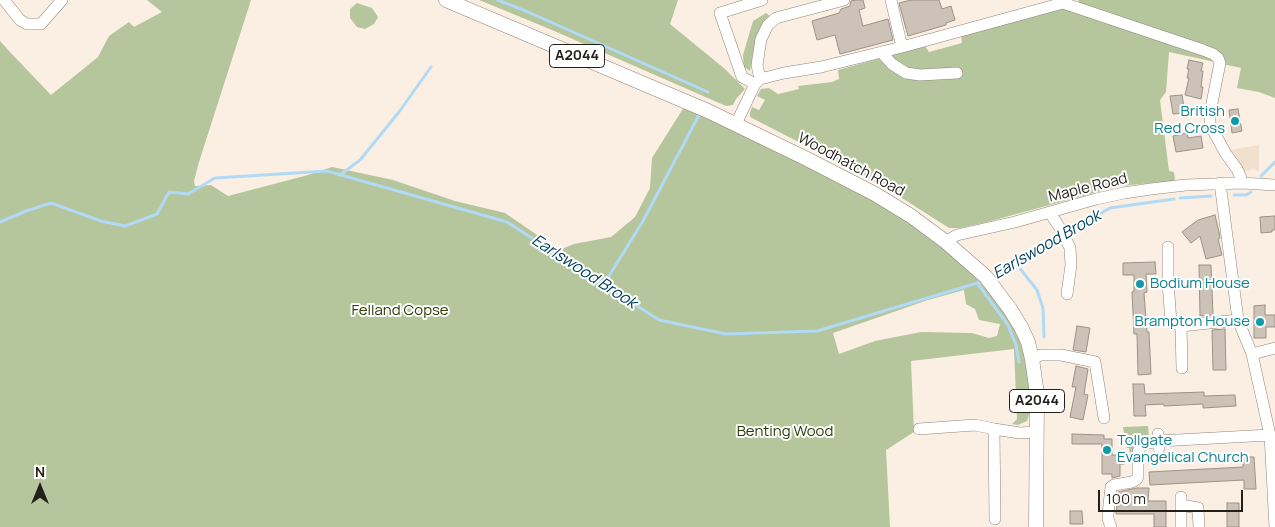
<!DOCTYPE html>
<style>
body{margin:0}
#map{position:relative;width:1275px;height:527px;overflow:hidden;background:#fbefe3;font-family:Manrope,sans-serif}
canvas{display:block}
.north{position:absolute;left:15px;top:462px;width:50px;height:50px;-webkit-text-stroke:4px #fefffe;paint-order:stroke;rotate:0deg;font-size:14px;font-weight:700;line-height:20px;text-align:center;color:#231f1b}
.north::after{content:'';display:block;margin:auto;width:18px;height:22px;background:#231f1b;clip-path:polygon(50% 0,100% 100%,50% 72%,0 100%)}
.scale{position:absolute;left:1098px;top:490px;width:145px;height:22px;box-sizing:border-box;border:2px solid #231f1b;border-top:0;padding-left:6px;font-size:15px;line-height:18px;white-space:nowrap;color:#231f1b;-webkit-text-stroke:4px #fefffe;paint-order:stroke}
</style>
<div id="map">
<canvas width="1275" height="527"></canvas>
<div class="north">N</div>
<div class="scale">100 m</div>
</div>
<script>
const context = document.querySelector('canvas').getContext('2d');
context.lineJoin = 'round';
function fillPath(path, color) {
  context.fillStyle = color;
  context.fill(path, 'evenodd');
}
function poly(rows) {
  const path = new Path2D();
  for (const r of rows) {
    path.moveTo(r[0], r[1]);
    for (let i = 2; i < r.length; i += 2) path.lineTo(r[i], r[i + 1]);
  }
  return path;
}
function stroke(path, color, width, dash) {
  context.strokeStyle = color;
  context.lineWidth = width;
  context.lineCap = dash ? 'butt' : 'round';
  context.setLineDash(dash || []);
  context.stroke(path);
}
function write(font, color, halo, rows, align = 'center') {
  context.font = font + ' Manrope,sans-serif';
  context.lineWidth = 4;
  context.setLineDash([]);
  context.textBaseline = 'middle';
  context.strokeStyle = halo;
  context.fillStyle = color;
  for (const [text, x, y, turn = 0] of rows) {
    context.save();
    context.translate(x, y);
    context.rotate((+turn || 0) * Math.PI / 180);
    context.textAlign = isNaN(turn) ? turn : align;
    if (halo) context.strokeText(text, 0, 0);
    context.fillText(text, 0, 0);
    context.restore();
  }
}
fillPath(poly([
 [1259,145,1259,172,1253,169,1244,172,1230,150]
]), '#f2e0cf');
fillPath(poly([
 [147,0,251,0,199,162,194,181,195,186,211,185,228,196,308,175,332,167,393,180,455,201,505,213,559,250,574,244,611,237,635,217,650,188,652,158,684,107,800,160,896,212,948,249,994,297,1018,333,1025,360,1029,382,1030,411,1027,421,1018,425,1012,424,1017,419,1014,349,911,361,914,432,886,450,890,527,0,527,0,41,9,51,51,95,98,57,109,36,129,22,134,27,162,12],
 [964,290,966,304,975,309,979,320,1000,324,997,336,989,338,972,333,921,332,875,341,839,354,833,333,928,300],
 [479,0,678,0,670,24,725,69,745,89,736,99,733,105,726,106,552,30],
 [1078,0,1275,0,1275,98,1259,92,1237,88,1241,68,1223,64,1086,7,1079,2],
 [357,3,372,8,378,17,374,24,365,29,357,27,350,18,350,9],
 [1062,8,1210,58,1215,62,1169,52,1166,92,1160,100,1169,171,1174,172,1175,179,1173,181,1120,186,987,222,960,228,949,228,902,198,849,168,750,117,750,112,752,107,759,110,765,100,757,96,761,89,769,88,778,94,799,89,798,86,832,82,839,79,838,70,925,46,929,52,962,43,961,35],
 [766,13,770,16,762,26,753,53,750,71,744,67,743,55,753,21],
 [1148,426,1149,436,1137,440,1135,445,1135,455,1130,455,1129,448,1127,448,1123,427]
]), '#b5c59c');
stroke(poly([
 [498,0,528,12,708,92],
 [340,175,360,160,399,112,431,67],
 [1261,176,1275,162],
 [1234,195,1246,195,1251,192],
 [1180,198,1211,196],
 [0,222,26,211,51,203,101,221,125,226,157,214,169,192,188,194,215,178,327,171,507,222,659,320,726,334,817,331,984,281],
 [1067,233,1110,208,1174,199],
 [1018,266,1037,290,1043,308,1044,337],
 [992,278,1018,266,1061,236],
 [604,284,643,221,699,115],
 [978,284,1008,325,1016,345,1019,362]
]), '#b0daf5', 3);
const building = poly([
 [856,0,863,0,865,8,859,10,863,26,888,19,893,40,840,54,835,35,817,40,812,21,839,13,841,9,850,6,851,1,856,0],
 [911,0,939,0,942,9,951,6,955,20,946,23,946,25,908,36,899,3,911,0],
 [1189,60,1203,63,1201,71,1203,71,1201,87,1203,87,1201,99,1185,95,1189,78,1187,78,1189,69,1187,69,1189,60],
 [1182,95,1185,113,1173,114,1170,96,1182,95],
 [1238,109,1242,131,1232,133,1229,110,1238,109],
 [1187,133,1188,138,1201,136,1203,148,1176,152,1173,136,1187,133],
 [1215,215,1219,232,1220,238,1218,239,1222,255,1206,259,1200,236,1191,243,1182,232,1198,220,1215,215],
 [1275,216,1275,230,1272,230,1272,232,1261,233,1260,217,1275,216],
 [1155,262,1156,274,1146,274,1147,292,1144,293,1147,332,1149,332,1151,374,1138,375,1137,334,1134,334,1132,292,1134,291,1134,275,1123,275,1123,263,1155,262],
 [1199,265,1211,265,1213,315,1200,316,1199,265],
 [1265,305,1265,315,1275,315,1275,327,1266,327,1266,338,1254,338,1254,306,1265,305],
 [1077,326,1090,328,1086,352,1073,350,1077,326],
 [1225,329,1226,370,1213,370,1212,330,1225,329],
 [1076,366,1088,369,1084,394,1088,395,1083,420,1070,417,1076,387,1072,387,1076,366],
 [1133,384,1144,384,1145,394,1204,392,1204,396,1235,395,1236,406,1203,408,1203,404,1164,406,1163,404,1145,405,1146,416,1134,416,1133,384],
 [1072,434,1104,435,1104,439,1112,439,1112,455,1124,455,1124,464,1120,464,1120,476,1112,478,1112,474,1102,474,1102,444,1072,444,1072,434],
 [1243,457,1254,457,1256,489,1244,489,1244,480,1150,485,1149,472,1243,467,1243,457],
 [1137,488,1149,488,1148,501,1166,501,1166,527,1154,527,1154,514,1116,514,1118,492,1137,488],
 [1227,503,1239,503,1239,527,1227,527,1227,503],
 [1070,511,1082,511,1083,524,1070,524,1070,511]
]);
fillPath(building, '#cdc2b7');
stroke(building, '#9b9186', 1);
const minor = poly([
 [4,0,20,20,27,24,41,24,62,0],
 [891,0,902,47],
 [1063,3,1203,50,1213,54,1218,58,1220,63,1210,113,1210,125,1226,154,1237,169,1241,178,1242,183],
 [881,52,892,64,906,73,920,75,957,73],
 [760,79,757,65,761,39,768,25,776,18,844,0],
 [755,84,742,77,720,13,762,0],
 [736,124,755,84,760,79,784,73,821,67,902,47,1063,3,1065,0],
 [1220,183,1238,320,1252,354,1270,435,1275,527],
 [1050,213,1062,231,1070,248,1071,265,1067,294],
 [946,242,950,239,957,235,1015,222,1096,199,1124,193,1151,189,1186,185,1242,183,1275,185],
 [1168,247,1168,282,1171,322,1181,326,1238,320],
 [1181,326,1182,368],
 [1252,354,1275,348],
 [1032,359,1041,355,1061,355,1095,362,1104,418],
 [919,429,975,425,994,429,1020,433,1037,432],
 [994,429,995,519],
 [1158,434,1159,441,1270,435],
 [1181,497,1181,527],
 [1181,505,1198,508,1199,527],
 [1111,527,1108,519,1108,514,1111,487,1114,485,1132,482,1137,479,1138,476,1138,452,1142,444,1159,441,1159,448]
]);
const major = poly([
 [446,0,708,111,807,159,875,194,911,216,946,242,986,277,1010,309,1021,327,1028,342,1032,359,1037,394,1036,527]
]);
stroke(minor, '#8f847a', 12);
stroke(major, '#8f847a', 15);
stroke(minor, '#fff', 11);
stroke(major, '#fff', 14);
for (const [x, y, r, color] of [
 [1235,121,5,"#0f9aa8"],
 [1140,284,5,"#0f9aa8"],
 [1260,322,5,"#0f9aa8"],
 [1107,450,5,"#0f9aa8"]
]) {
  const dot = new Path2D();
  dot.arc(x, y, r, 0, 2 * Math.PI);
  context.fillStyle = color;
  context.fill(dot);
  stroke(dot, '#fefffe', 2);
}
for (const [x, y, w] of [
 [577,56,55],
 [1037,401,55]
]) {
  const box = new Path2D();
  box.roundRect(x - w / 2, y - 11.5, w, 23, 4);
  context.fillStyle = '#fefffe';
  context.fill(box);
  stroke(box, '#231f1b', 1);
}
write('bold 14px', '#231f1b', null, [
 ["A2044",577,56],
 ["A2044",1037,401]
]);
write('15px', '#0d838f', '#fefffe', [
 ["British",1225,112],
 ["Red Cross",1225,129],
 ["Bodium House",1150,284,"left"],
 ["Brampton House",1250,322],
 ["Tollgate",1117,441,"left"],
 ["Evangelical Church",1117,458,"left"]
], 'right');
write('15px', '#231f1b', '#fefffe', [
 ["Woodhatch Road",851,165,28],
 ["Maple Road",1088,188,-14]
]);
write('15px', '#2c3c07', '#fefffe', [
 ["Felland Copse",400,311],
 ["Benting Wood",785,432]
]);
write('italic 16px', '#02415e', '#fefffe', [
 ["Earlswood Brook",1047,245,-30],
 ["Earlswood Brook",584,272,33]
]);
</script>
